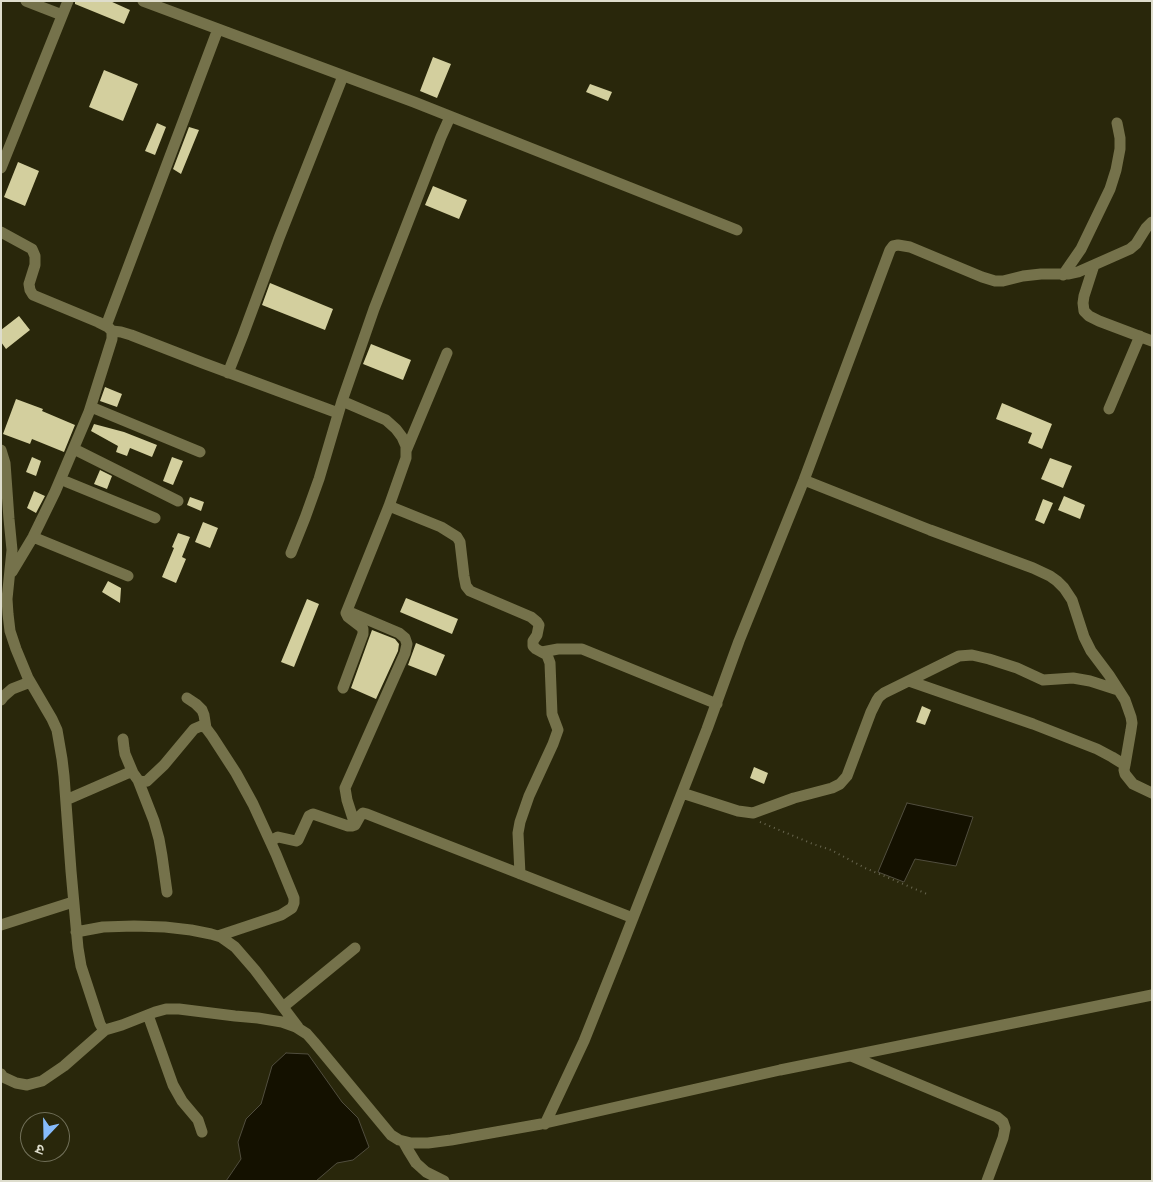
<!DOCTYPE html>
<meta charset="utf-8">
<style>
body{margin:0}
#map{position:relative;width:1153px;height:1182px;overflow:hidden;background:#29270b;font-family:Quicksand,"Noto Sans Devanagari",sans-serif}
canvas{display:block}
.frame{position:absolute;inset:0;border:2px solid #deddcd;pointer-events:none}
.north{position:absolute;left:20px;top:1112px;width:50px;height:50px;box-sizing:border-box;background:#29270b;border:1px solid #717059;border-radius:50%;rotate:201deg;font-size:14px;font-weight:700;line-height:20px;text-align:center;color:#deddcd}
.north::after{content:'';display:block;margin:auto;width:18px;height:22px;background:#86bbfb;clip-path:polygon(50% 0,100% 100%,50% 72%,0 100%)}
</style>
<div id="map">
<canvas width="1153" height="1182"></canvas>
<div class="frame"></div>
<div class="north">उ</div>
</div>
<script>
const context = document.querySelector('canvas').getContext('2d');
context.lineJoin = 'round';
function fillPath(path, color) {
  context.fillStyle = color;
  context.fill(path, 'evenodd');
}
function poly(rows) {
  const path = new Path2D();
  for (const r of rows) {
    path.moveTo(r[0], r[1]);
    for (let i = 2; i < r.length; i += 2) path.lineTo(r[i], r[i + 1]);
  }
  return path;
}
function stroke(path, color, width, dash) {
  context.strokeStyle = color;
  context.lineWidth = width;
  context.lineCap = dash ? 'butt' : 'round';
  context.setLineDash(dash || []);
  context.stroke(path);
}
const water = poly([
 [907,803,973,817,956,866,915,859,904,882,878,872,907,803],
 [286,1053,308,1054,342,1102,358,1118,369,1147,353,1160,337,1163,316,1181,226,1181,241,1159,238,1142,246,1119,261,1104,272,1066,286,1053]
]);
fillPath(water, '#141100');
stroke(water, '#514e3e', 1);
fillPath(poly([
 [75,1,110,1,130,10,124,24,75,4],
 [433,57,451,64,437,98,420,91],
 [104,70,138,84,123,121,89,107],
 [590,84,612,92,608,101,586,92],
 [157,123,166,127,155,155,145,151],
 [189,127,199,130,181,174,173,169],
 [18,162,39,171,25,206,4,197],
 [433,186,467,200,459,219,425,205],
 [270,283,333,309,325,330,262,305],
 [19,316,30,330,6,349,1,342,1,330],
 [371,344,411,360,403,380,363,364],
 [105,387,122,394,117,407,100,401],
 [16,399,43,409,42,411,75,425,64,452,32,439,30,444,3,434],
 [1002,403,1052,424,1042,449,1028,443,1032,433,996,419],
 [94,424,124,432,157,445,152,457,130,448,127,456,116,452,118,446,91,431],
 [32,457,41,461,36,476,26,472],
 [172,457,183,461,173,485,163,481],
 [1050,458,1072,466,1063,488,1041,479],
 [100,470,112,476,107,489,94,484],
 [34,491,45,496,36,513,27,508],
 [1064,496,1085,505,1080,519,1058,510],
 [190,497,204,502,201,511,187,505],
 [1043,499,1053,503,1044,524,1035,520],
 [203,522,218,528,210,548,195,542],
 [178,533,190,537,182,557,186,559,176,583,162,577,174,548,172,547],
 [108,581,121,588,120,603,102,592],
 [406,598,458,619,452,634,400,612],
 [307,599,319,604,294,667,281,662],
 [372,630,395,639,399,644,398,651,376,699,351,688],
 [416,643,445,655,436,676,408,665],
 [922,706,931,710,925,725,916,722],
 [754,767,768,773,764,784,750,778]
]), '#d3cf9e');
stroke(poly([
 [760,822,813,844,831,850,865,868,927,894]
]), '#696750', 2, [1, 4]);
stroke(poly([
 [26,1,62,15],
 [143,1,414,102,737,230],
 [1,168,68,1],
 [1,232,32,249,35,256,35,265,29,284,30,290,33,295,98,322,108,327,112,331,112,339,89,412,55,492,33,537,12,572],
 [1094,265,1084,296,1083,303,1084,311,1089,316,1099,321,1152,341],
 [1063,275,1081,249,1110,189,1116,170,1120,149,1120,138,1117,123],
 [106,326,218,29],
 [112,331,121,332,131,335,203,363,338,413],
 [228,373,243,335,279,238,343,76],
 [342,401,386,420,396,429,402,437,406,446,406,458,389,506,346,613,348,617,361,627,363,629,363,634,343,688],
 [91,407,200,452],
 [1109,409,1140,336],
 [74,449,178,501],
 [1,450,5,463,9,519,12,550,7,599,8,614,10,631,16,649,28,678,52,719,57,730,62,759,64,776,71,871,78,948,81,966,100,1024,103,1029,105,1030,122,1025,155,1012,166,1009,179,1009,235,1016,258,1018,282,1022,296,1027,307,1034,314,1042,391,1135,399,1140,411,1143,428,1143,451,1140,541,1124,780,1070,1152,995],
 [406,451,447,353],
 [804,480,930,530,1033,568,1050,576,1057,581,1064,588,1072,600,1084,637,1091,651,1109,675,1125,700,1131,717,1132,723,1131,730,1125,765,1124,770,1125,774,1133,784,1152,793],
 [67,482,155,518],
 [389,506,441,527,457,537,460,542,464,576,466,586,470,591,531,617,537,622,539,625,537,635,533,641,533,646,536,649,547,655,550,663,552,714,558,730,553,744,529,796,520,822,518,833,520,874],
 [33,537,128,576],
 [291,553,305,518,319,479,342,401,374,309,441,137,450,117],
 [347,611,399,633,405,638,407,644,405,653,345,788,347,800,355,825],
 [542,652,558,649,582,649,717,704],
 [909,681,1033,724,1097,749,1112,757,1125,765],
 [187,698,196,704,202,710,204,715,206,728],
 [1,700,4,696,12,689,30,682],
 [123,739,124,748,125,754,133,773],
 [138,780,154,821,159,839,162,856,167,892],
 [682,793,738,811,753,813,794,798,832,788,840,784,847,776,871,712,877,700,879,697,884,693,959,656,972,655,989,659,1017,668,1043,680,1073,678,1090,681,1118,690],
 [66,800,128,773,133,773,138,780,142,782,147,781,164,765,194,729,201,726,206,728,212,736,236,773,253,804,276,854,294,898,294,903,292,908,281,915,218,936],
 [270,841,278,837,296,841,298,840,309,816,313,814,348,826,352,826,355,825,360,816,363,813,367,814,633,918],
 [1,925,73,902],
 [76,932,103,927,134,926,165,927,191,930,211,934,221,937,235,947,255,970,298,1027],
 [283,1007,355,948],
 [148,1015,173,1085,182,1101,198,1120,202,1132],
 [851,1056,997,1117,1003,1122,1005,1128,1003,1138,987,1181],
 [1,1074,3,1077,16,1083,27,1085,42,1081,64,1066,105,1030],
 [545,1124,584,1041,620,951,707,729,739,641,804,480,890,250,893,246,898,245,910,247,982,277,995,281,1003,281,1023,276,1041,274,1069,274,1078,272,1130,249,1136,244,1146,228,1152,222],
 [403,1141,408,1150,416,1163,426,1172,444,1181]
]), '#75724b', 11);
</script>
